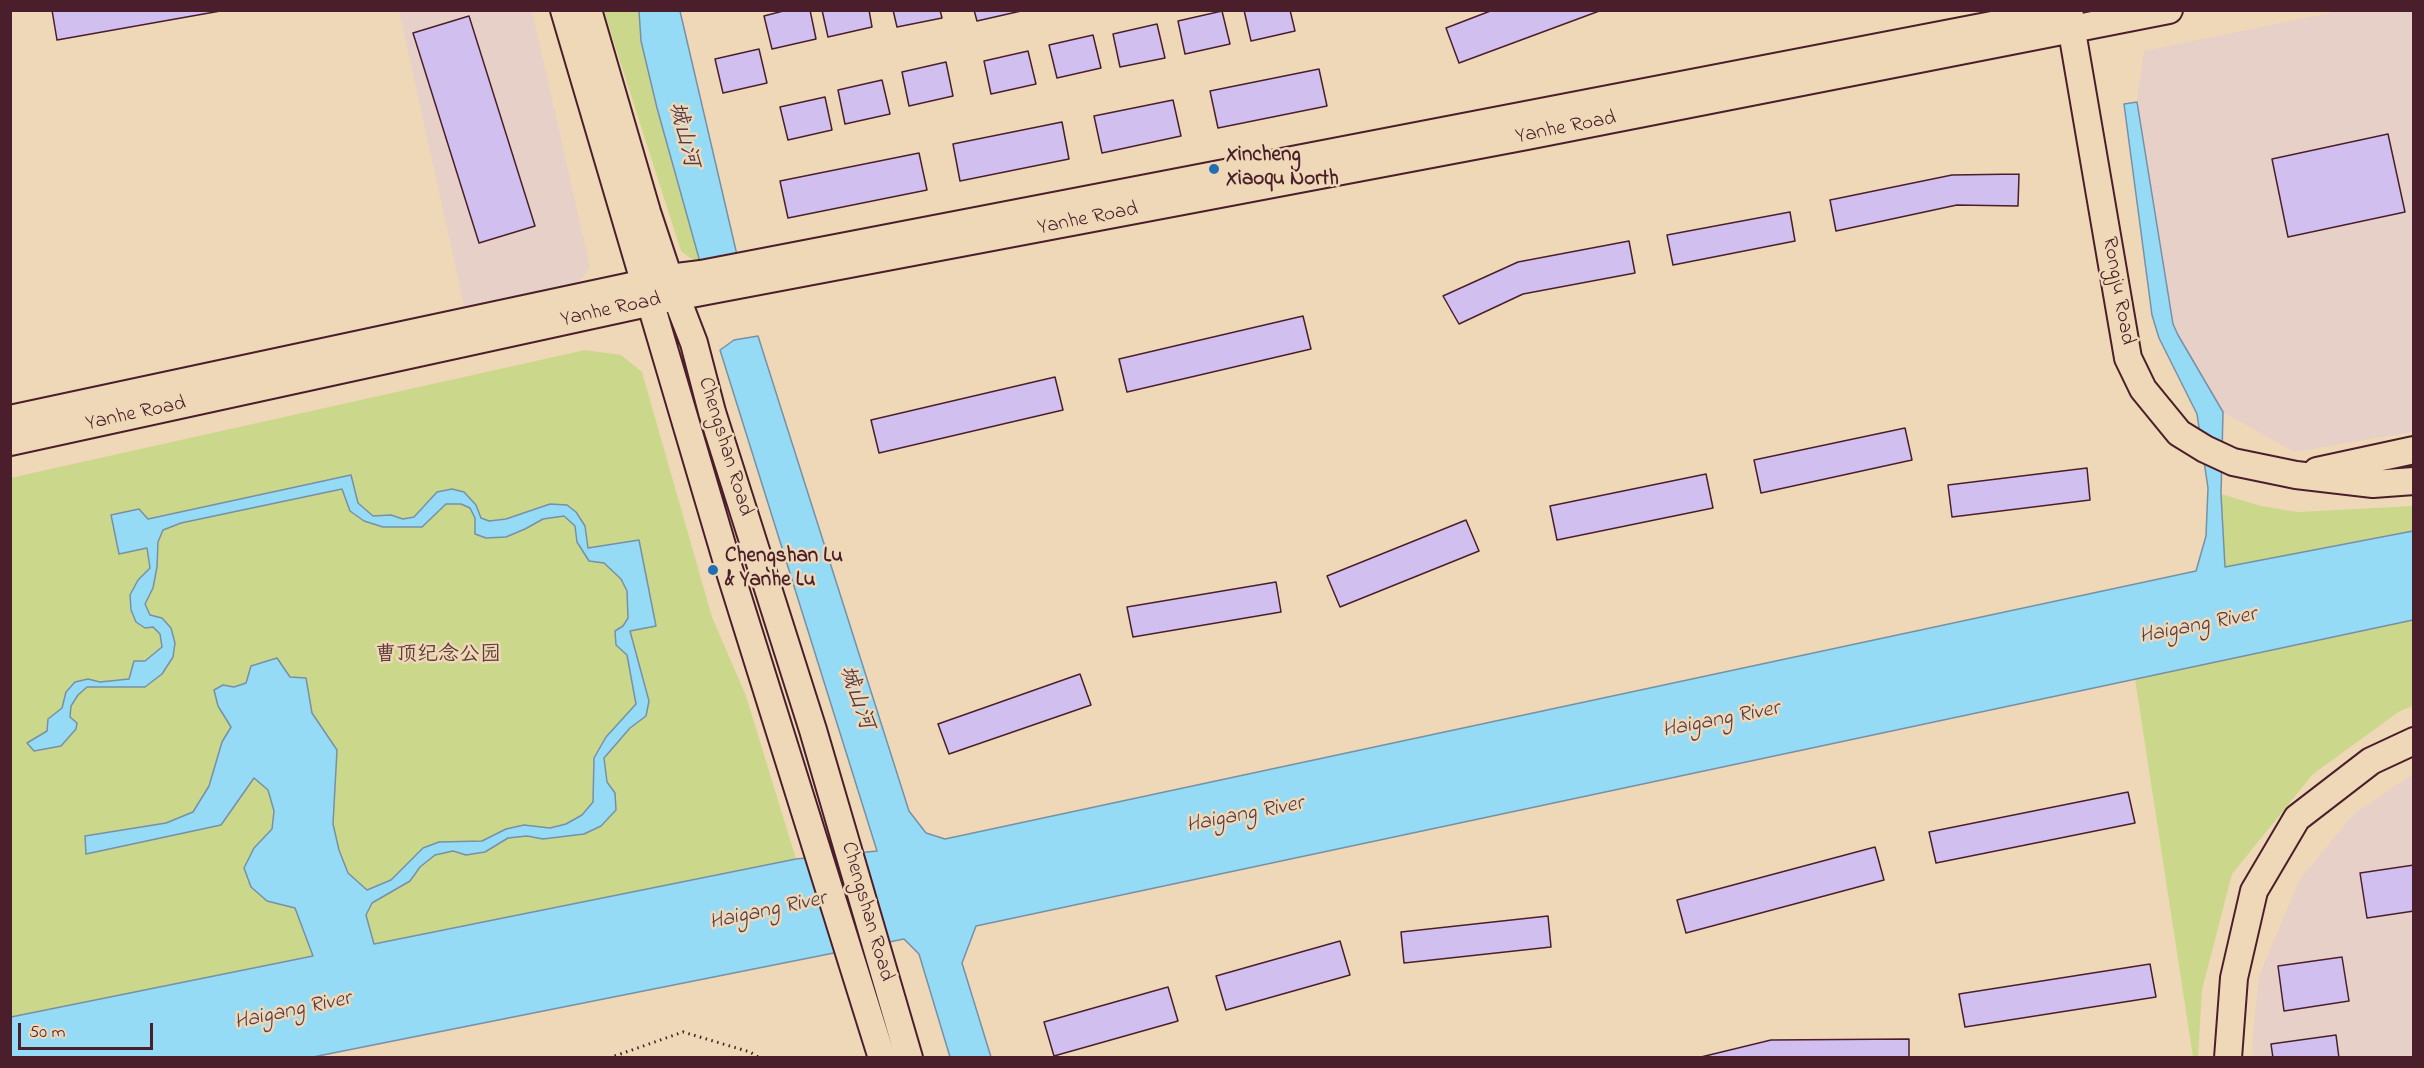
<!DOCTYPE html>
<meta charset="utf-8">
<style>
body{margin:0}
#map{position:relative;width:2424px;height:1068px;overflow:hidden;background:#efd8b7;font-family:"Indie Flower",sans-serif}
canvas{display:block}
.frame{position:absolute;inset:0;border:12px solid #4a1f2b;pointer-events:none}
.scale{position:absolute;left:18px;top:1023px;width:135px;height:27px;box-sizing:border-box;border:3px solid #4a1f2b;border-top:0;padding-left:8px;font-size:18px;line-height:21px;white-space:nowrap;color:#4a1f2b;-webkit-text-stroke:4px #efd8b7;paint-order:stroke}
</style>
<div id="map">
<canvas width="2424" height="1068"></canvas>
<div class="frame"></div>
<div class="scale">50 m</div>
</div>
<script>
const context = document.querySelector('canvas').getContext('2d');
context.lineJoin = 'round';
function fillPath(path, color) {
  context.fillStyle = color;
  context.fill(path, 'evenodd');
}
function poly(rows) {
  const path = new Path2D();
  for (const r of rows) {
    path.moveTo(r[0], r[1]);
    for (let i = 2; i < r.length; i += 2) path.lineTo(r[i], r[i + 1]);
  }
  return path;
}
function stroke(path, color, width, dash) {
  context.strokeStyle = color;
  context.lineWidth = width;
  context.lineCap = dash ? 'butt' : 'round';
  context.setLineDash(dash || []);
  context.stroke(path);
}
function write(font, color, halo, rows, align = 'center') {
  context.font = font + ' "Indie Flower","LXGW WenKai TC",sans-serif';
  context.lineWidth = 5;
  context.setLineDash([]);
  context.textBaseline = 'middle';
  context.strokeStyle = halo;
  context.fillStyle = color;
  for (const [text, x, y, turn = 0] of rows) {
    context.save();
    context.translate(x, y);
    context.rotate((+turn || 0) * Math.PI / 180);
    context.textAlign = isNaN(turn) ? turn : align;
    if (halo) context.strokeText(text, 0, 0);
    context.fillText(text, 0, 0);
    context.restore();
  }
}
fillPath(poly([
 [399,11,532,11,590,267,576,287,465,309],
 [2339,11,2413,11,2413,432,2294,452,2223,412,2178,335,2173,324,2137,102,2144,51],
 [2413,774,2413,1057,2254,1058,2252,1044,2259,976,2300,879,2354,814]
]), '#e6d0c8');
fillPath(poly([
 [604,11,639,11,641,41,657,108,700,262,690,258,681,251],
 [585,350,621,355,642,372,712,617,746,696,796,859,11,1017,10,478],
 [2221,494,2261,506,2298,512,2413,506,2413,531,2225,568],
 [2413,620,2413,706,2400,711,2313,774,2232,874,2202,990,2198,1057,2193,1057,2135,679]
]), '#cbd88c');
const water = poly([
 [639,11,680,11,737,255,700,262,657,108,641,41,639,11],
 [2137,102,2173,324,2178,335,2223,412,2221,494,2225,567,2413,531,2413,620,976,926,962,963,991,1057,950,1057,919,954,904,939,313,1057,11,1058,11,1017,313,956,295,908,267,901,251,887,244,868,254,848,272,829,274,811,268,790,254,778,221,825,86,854,85,836,166,823,193,812,209,786,222,742,231,727,218,706,214,690,223,685,234,687,246,683,251,666,277,658,290,677,306,678,312,713,337,750,333,824,339,850,348,873,367,890,391,880,423,848,439,842,482,841,506,829,524,825,550,828,566,824,582,815,593,802,594,758,606,737,636,704,627,655,616,645,615,631,623,626,628,618,627,591,621,579,604,563,589,561,577,542,575,526,564,516,543,519,525,529,506,537,486,538,475,534,475,518,470,508,461,504,446,504,422,527,383,527,364,521,350,511,342,489,181,523,163,530,158,542,157,567,153,588,145,604,150,615,162,618,171,628,175,643,173,657,162,674,145,687,87,687,78,695,71,706,70,717,77,723,76,729,61,746,34,751,27,743,47,731,48,719,62,708,66,692,75,682,88,679,100,682,129,679,134,661,145,661,162,647,160,634,153,627,145,628,136,622,131,610,130,595,138,580,150,568,147,548,119,554,111,515,139,509,148,519,351,475,358,503,373,516,391,515,403,519,414,517,437,492,452,489,464,492,476,505,481,518,489,521,506,519,550,504,567,505,576,512,585,526,588,548,639,540,656,626,630,631,649,701,646,716,630,728,604,758,607,782,615,793,616,810,601,826,584,834,543,839,527,836,508,838,485,852,466,855,453,851,435,855,420,867,410,881,372,903,366,915,374,944,796,859,877,851,720,350,734,340,758,336,909,811,926,833,945,839,2196,571,2206,536,2208,488,2197,414,2159,338,2152,315,2124,104,2137,102]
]);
fillPath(water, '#95dbf6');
stroke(water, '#7790a5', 1.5);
const building = poly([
 [52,10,226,10,57,40,52,10],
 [787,10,810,10,816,39,772,49,764,16,787,10],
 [822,10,869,10,872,27,828,37,822,10],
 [893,10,940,10,942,18,897,27,893,10],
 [974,10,1021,10,1021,11,977,21,974,10],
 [1244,10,1290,10,1295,31,1251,41,1244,10],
 [1493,10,1602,10,1459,63,1446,28,1493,10],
 [1222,11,1230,44,1185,54,1178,21,1222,11],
 [469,16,535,226,479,243,413,33,469,16],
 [1157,24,1165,58,1120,67,1113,34,1157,24],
 [1093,35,1101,68,1057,78,1049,45,1093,35],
 [759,49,767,83,723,93,715,59,759,49],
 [1028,51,1036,84,991,94,984,61,1028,51],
 [946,62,953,96,909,106,902,72,946,62],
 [1319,69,1327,106,1218,128,1210,91,1319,69],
 [882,80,890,114,845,124,838,90,882,80],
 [825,97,832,130,788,140,780,107,825,97],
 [1173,100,1181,136,1102,153,1094,116,1173,100],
 [1062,122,1069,159,960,181,953,144,1062,122],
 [2388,134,2405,212,2288,237,2272,159,2388,134],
 [919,153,927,190,788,218,780,181,919,153],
 [2019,174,2018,206,1957,205,1836,231,1830,200,1952,175,2019,174],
 [1790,212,1795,241,1673,265,1667,235,1790,212],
 [1629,241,1635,273,1523,294,1459,324,1443,296,1518,262,1629,241],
 [1303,316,1311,349,1127,392,1119,359,1303,316],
 [1055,377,1063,410,879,453,871,420,1055,377],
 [1905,428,1912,460,1761,493,1754,460,1905,428],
 [2087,468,2090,500,1952,517,1948,485,2087,468],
 [1706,474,1713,508,1557,540,1550,506,1706,474],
 [1466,520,1479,551,1340,607,1327,576,1466,520],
 [1276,582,1281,612,1133,637,1127,607,1276,582],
 [1080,674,1091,705,949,754,938,724,1080,674],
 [2128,792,2135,823,1936,863,1929,832,2128,792],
 [1875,847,1884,880,1686,933,1677,900,1875,847],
 [2414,865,2414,911,2367,918,2360,873,2414,865],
 [1548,916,1551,947,1404,963,1401,932,1548,916],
 [1340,941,1350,975,1226,1010,1216,976,1340,941],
 [2342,957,2349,1001,2284,1011,2278,966,2342,957],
 [2150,964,2156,997,1965,1027,1959,994,2150,964],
 [1168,987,1178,1021,1054,1056,1044,1022,1168,987],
 [2336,1035,2339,1058,2273,1058,2271,1044,2336,1035],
 [1909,1039,1909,1058,1701,1057,1771,1040,1909,1039]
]);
fillPath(building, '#d1bff0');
stroke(building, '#4a1f2b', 1.5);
const secondary = poly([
 [564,10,729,569,882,1058],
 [588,10,647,212,669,278,694,343,712,412,813,730,909,1058],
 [2069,14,2128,358,2143,389,2179,433,2205,449,2233,462,2296,475,2373,484,2414,481],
 [10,419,669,278,701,274,2070,10],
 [10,442,675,297,1527,136,2169,10],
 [2317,471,2414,450],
 [2228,1058,2234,978,2254,891,2297,818,2371,761,2414,741]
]);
stroke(secondary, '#4a1f2b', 30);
stroke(poly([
 [465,1058,471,1058],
 [609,1058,683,1032,750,1052,760,1058]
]), '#4a1f2b', 3, [1.5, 4.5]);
stroke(secondary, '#efd8b7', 26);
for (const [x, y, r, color] of [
 [1214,169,6,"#1f6fb2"],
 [713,570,6,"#1f6fb2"]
]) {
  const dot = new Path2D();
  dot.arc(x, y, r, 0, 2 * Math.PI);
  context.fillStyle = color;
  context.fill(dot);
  stroke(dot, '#efd8b7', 2);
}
write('21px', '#4a1f2b', '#efd8b7', [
 ["Yanhe Road",1566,129,-11],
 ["Yanhe Road",1088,220,-11],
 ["Rongju Road",2117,291,80],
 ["Yanhe Road",611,311,-12],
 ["Yanhe Road",136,415,-12],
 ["Chengshan Road",724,447,73],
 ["Chengshan Road",866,912,74]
]);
write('bold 21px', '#4a1f2b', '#efd8b7', [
 ["Xincheng",1226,157],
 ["Xiaoqu North",1226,181],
 ["Chengshan Lu",725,558],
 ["& Yanhe Lu",725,582]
], 'left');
write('21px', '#5d3b3a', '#efd8b7', [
 ["曹顶纪念公园",438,657]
]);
write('italic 22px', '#553b49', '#efd8b7', [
 ["城山河",682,135,76],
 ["Haigang River",2198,627,-11],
 ["城山河",855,698,71],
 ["Haigang River",1721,721,-11],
 ["Haigang River",1245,816,-11],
 ["Haigang River",768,912,-12],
 ["Haigang River",293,1012,-12]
]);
</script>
